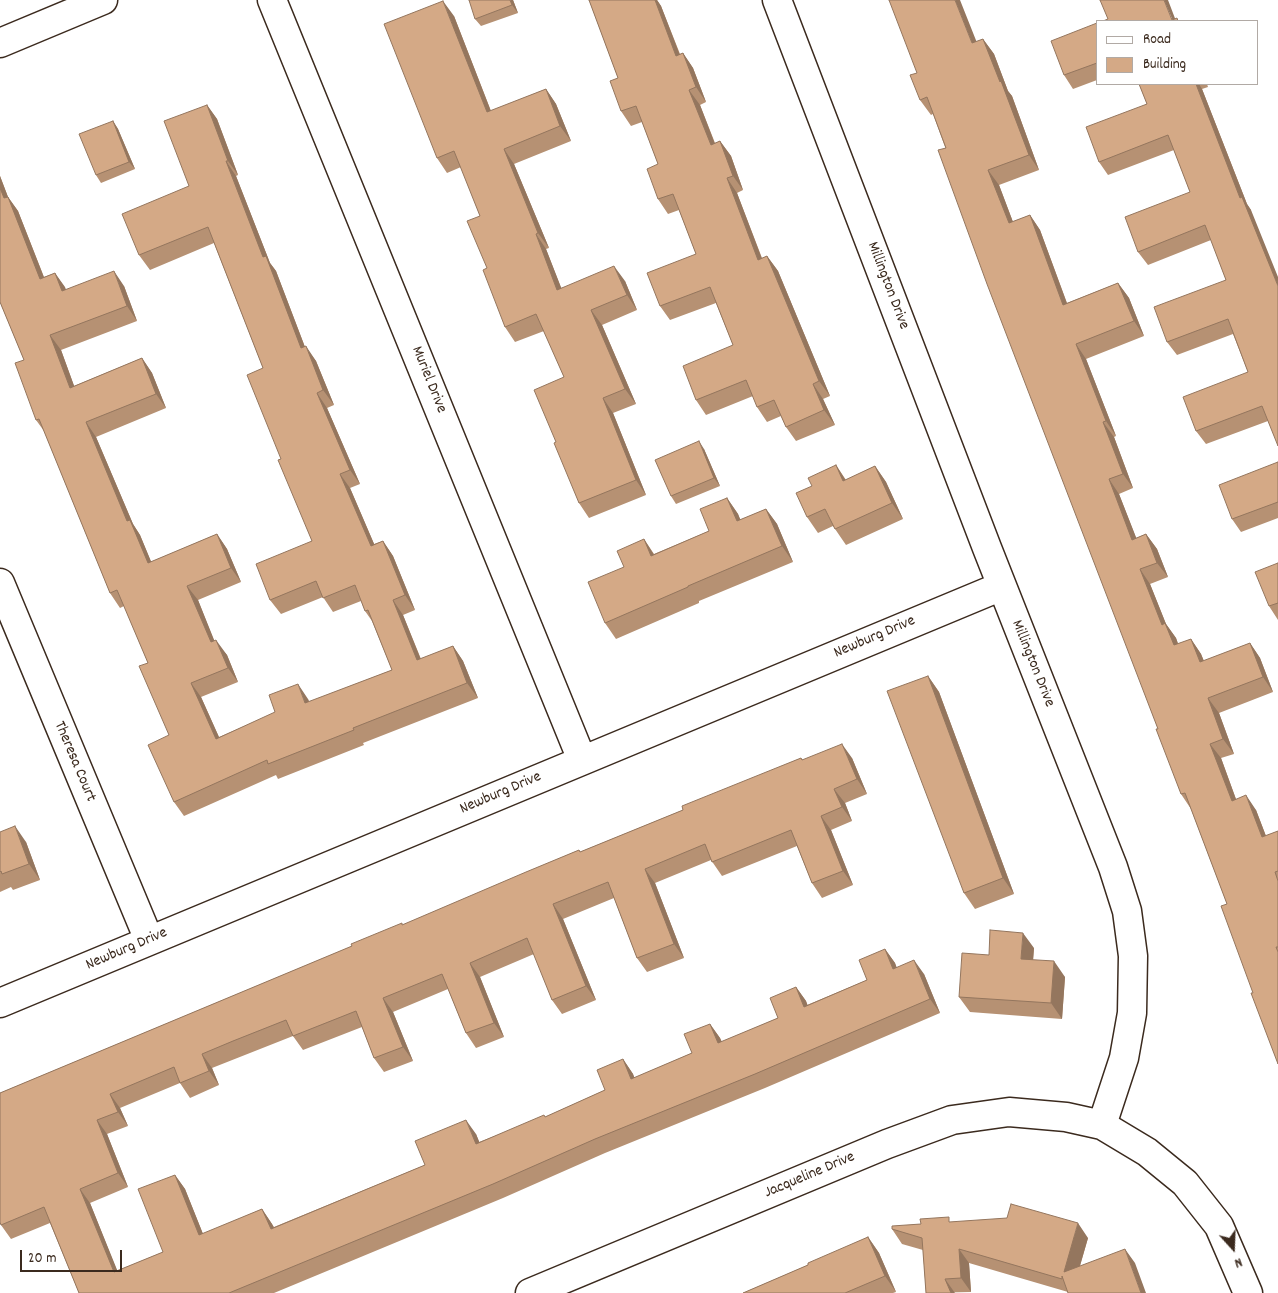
<!DOCTYPE html>
<style>
body{margin:0}
#map{position:relative;width:1278px;height:1293px;overflow:hidden;background:#fff;font-family:Dekko,sans-serif}
canvas{display:block}
.legend{position:absolute;left:1096px;top:20px;width:162px;height:65px;box-sizing:border-box;background:#fff;border:1px solid #b1aaa5;margin:0;padding:6px 9px;list-style:none;font-size:15px;color:#3b2a1e}
.legend li{display:flex;align-items:center;gap:10px;height:25px}
.legend b{width:25px;border:1px solid #b1aaa5}
.north{position:absolute;left:1208px;top:1223px;width:50px;height:50px;-webkit-text-stroke:4px #fff;paint-order:stroke;rotate:160deg;font-size:14px;font-weight:700;line-height:20px;text-align:center;color:#3b2a1e}
.north::after{content:'';display:block;margin:auto;width:18px;height:22px;background:#3b2a1e;clip-path:polygon(50% 0,100% 100%,50% 72%,0 100%)}
.scale{position:absolute;left:20px;top:1250px;width:102px;height:22px;box-sizing:border-box;border:2px solid #3b2a1e;border-top:0;padding-left:6px;font-size:15px;line-height:18px;white-space:nowrap;color:#3b2a1e;-webkit-text-stroke:4px #fff;paint-order:stroke}
</style>
<div id="map">
<canvas width="1278" height="1293"></canvas>
<ul class="legend">
<li><b style="height:6px;background:#fff"></b>Road</li>
<li><b style="height:14px;background:#d4a986"></b>Building</li>
</ul>
<div class="north">N</div>
<div class="scale">20 m</div>
</div>
<script>
const context = document.querySelector('canvas').getContext('2d');
context.lineJoin = 'round';
function poly(rows) {
  const path = new Path2D();
  for (const r of rows) {
    path.moveTo(r[0], r[1]);
    for (let i = 2; i < r.length; i += 2) path.lineTo(r[i], r[i + 1]);
  }
  return path;
}
function stroke(path, color, width, dash) {
  context.strokeStyle = color;
  context.lineWidth = width;
  context.lineCap = dash ? 'butt' : 'round';
  context.setLineDash(dash || []);
  context.stroke(path);
}
function fillPath(path, color) {
  context.fillStyle = color;
  context.fill(path, 'evenodd');
}
function write(font, color, halo, rows, align = 'center') {
  context.font = font + ' Dekko,sans-serif';
  context.lineWidth = 4.5;
  context.setLineDash([]);
  context.textBaseline = 'middle';
  context.strokeStyle = halo;
  context.fillStyle = color;
  for (const [text, x, y, turn = 0] of rows) {
    context.save();
    context.translate(x, y);
    context.rotate((+turn || 0) * Math.PI / 180);
    context.textAlign = isNaN(turn) ? turn : align;
    if (halo) context.strokeText(text, 0, 0);
    context.fillText(text, 0, 0);
    context.restore();
  }
}
const street = poly([
 [272,0,582,760],
 [777,0,987,548,1113,867,1127,911,1133,956,1132,1013,1124,1058,1102,1125],
 [0,583,149,940],
 [0,1003,1002,586],
 [530,1293,887,1144,952,1120,1009,1112,1066,1117,1102,1125,1147,1152,1185,1183,1219,1226,1248,1293]
]);
const secondary = poly([
 [0,43,103,0]
]);
stroke(street, '#3b2a1e', 31);
stroke(secondary, '#3b2a1e', 31);
stroke(street, '#fff', 28);
stroke(secondary, '#fff', 28);
fillPath(poly([
 [513,0,518,13,481,26,475,19],
 [589,0,657,0,661,6,680,54,683,53,693,68,706,102,700,105,715,143,720,141,731,156,743,190,737,193,762,258,767,256,778,271,830,396,823,399,835,425,796,441,786,427,781,416,767,422,757,407,753,396,706,415,696,400,733,345,716,303,670,320,660,306,696,254,679,210,668,214,658,199,658,164,642,122,631,126,621,111,618,78],
 [454,16,491,111,546,89,556,104,571,141,514,164,549,248,546,249,561,288,625,281,637,310,602,325,636,404,613,413,646,495,589,518,579,503,556,442,564,377,544,331,515,342,505,327,487,268,480,216,461,167,447,173,437,158],
 [1097,23,1097,80,1073,89,1064,75],
 [983,39,994,54,1008,91,1012,96,1039,170,999,185,1013,222,1030,215,1040,230,1067,303,1118,283,1129,298,1144,336,1086,359,1116,436,1114,437,1133,488,1119,494,1136,538,1146,534,1157,549,1168,577,1150,584,1166,624,1176,638,1178,644,1191,639,1201,654,1204,661,1250,643,1260,658,1273,692,1219,713,1234,754,1221,758,1236,799,1256,810,1266,836,1278,831,1278,1064,1253,993,1227,904,1191,809,1181,794,1158,729,933,114,931,115,920,100,917,73,976,42],
 [1139,84,1207,84,1208,87,1202,89,1247,204,1251,210,1268,421,1206,444,1196,431,1248,372,1233,334,1177,355,1167,342,1226,280,1211,240,1148,265,1138,252,1190,192,1174,150,1108,175,1099,162,1147,104],
 [207,105,217,119,238,175,236,176,270,263,276,271,305,347,316,361,334,405,327,408,360,484,350,488,374,544,383,541,393,556,415,610,403,615,421,659,453,646,463,661,478,698,363,743,364,745,278,779,276,775,184,816,174,802,169,735,148,663,124,606,120,608,110,593,44,431,36,420,24,360,0,302,0,176,8,197,18,211,44,277,55,273,66,290,124,286,137,321,61,350,74,386,142,358,152,373,166,408,96,437,133,524,140,535,151,562,217,534,227,549,241,582,198,600,214,641,227,655,238,682,201,697,219,737,308,699,309,702,392,670,372,621,365,611,361,601,333,612,323,597,281,614,270,600,312,541,281,459,263,368,214,243,150,270,139,255,189,186],
 [113,121,118,129,135,169,101,183,96,175],
 [704,449,720,486,676,504,671,496],
 [1278,462,1278,518,1241,532,1232,519],
 [836,465,846,480,875,466,886,482,903,519,846,545,833,526,818,533,807,517,812,486],
 [727,498,738,514,740,520,766,509,777,524,793,562,699,601,699,603,616,639,605,623,624,567,644,539,654,554,709,531],
 [1278,563,1278,620,1269,606],
 [928,676,939,692,1014,894,975,909,964,893],
 [801,758,803,760,852,758,867,794,845,803,852,821,831,830,853,885,822,898,812,883,797,846,722,876,711,860,655,883,684,958,647,972,637,958,614,898,563,919,596,1000,562,1014,552,1000,534,954,480,977,504,1037,476,1048,466,1033,448,989,393,1012,413,1061,384,1072,374,1058,362,1027,303,1050,293,1036,212,1068,219,1085,190,1098,180,1083,120,1108,128,1126,107,1134,128,1187,90,1203,117,1271,163,1252,175,1175,185,1189,203,1234,262,1209,274,1227,425,1165,476,1134,479,1142,545,1117,605,1090,623,1059,633,1074,634,1078,692,1053,710,1024,720,1038,722,1042,778,1018,796,987,806,1001,807,1005,867,980,885,949,895,963,896,967,924,974,940,1013,765,1088,605,1153,503,1198,274,1293,79,1293,50,1223,11,1239,1,1225,0,1093,403,925,579,850,580,852,683,810],
 [0,832,26,842,40,880,13,890,11,887,0,892],
 [1034,948,1033,960,1065,977,1062,1019,970,1012,959,997,989,955],
 [953,1222,1088,1238,1080,1266,1135,1263,1068,1292,969,1263,971,1292,926,1293,923,1250,902,1244,892,1229,921,1224],
 [868,1237,879,1253,896,1292,893,1293,743,1293,808,1265]
]), '#b69173');
fillPath(poly([
 [510,0,513,0,518,13,512,5],
 [655,0,657,0,661,6,686,71,676,56],
 [955,0,960,0,983,58,972,43],
 [1164,0,1168,0,1176,21,1173,21],
 [443,1,454,16,497,127,487,112],
 [983,39,994,54,1008,91,1012,96,1039,170,1029,155],
 [683,53,693,68,706,102,696,87],
 [1196,84,1199,84,1202,89,1247,204,1251,210,1278,277,1278,286,1240,198],
 [546,89,556,104,571,141,560,126],
 [689,90,700,105,721,160,711,145],
 [207,105,217,119,238,175,228,161],
 [113,121,118,129,135,169,129,162],
 [720,141,731,156,743,190,733,176],
 [504,149,514,164,549,248,538,233],
 [226,161,236,176,270,263,276,271,311,363,301,348,263,257],
 [988,170,999,185,1019,238,1009,223],
 [0,176,8,197,18,211,50,293,40,279,4,198,0,188],
 [727,178,737,193,768,275,758,260],
 [1030,215,1040,230,1073,320,1063,305],
 [536,234,546,249,568,305,557,290],
 [767,256,778,271,830,396,819,381],
 [614,266,625,281,637,310,627,295],
 [114,271,124,286,137,321,127,306],
 [55,273,65,287,72,306,62,291],
 [1118,283,1129,298,1144,336,1134,321],
 [591,310,602,325,636,404,625,389],
 [50,335,61,350,80,402,70,388],
 [1076,344,1086,359,1116,436,1106,421],
 [306,346,316,361,334,405,323,390],
 [142,358,152,373,166,408,156,394],
 [813,384,823,399,835,425,824,410],
 [317,393,327,408,360,484,350,470],
 [603,398,613,413,646,495,636,480],
 [86,422,96,437,133,524,140,535,158,578,148,563,127,521],
 [1103,422,1114,437,1133,488,1123,474],
 [699,441,704,449,720,486,714,478],
 [836,465,846,481,843,481],
 [875,466,886,482,903,519,892,503],
 [340,474,350,488,381,560,371,546],
 [1109,479,1119,494,1143,555,1132,540],
 [727,498,738,514,748,537,737,521],
 [766,509,777,524,793,562,782,546],
 [217,534,227,549,241,582,231,568],
 [1146,534,1157,549,1168,577,1157,563],
 [644,539,654,555,651,556],
 [383,541,393,556,415,610,405,595],
 [1140,569,1150,584,1166,624,1176,638,1184,660,1174,645,1162,625],
 [187,586,198,600,221,657,211,642],
 [393,600,403,615,427,675,417,660],
 [1191,639,1201,654,1210,677,1200,662],
 [216,640,227,655,238,682,228,668],
 [1250,643,1260,658,1273,692,1263,677],
 [453,646,463,661,478,698,467,683],
 [928,676,939,692,1014,894,1003,878],
 [191,683,201,697,226,753,216,739],
 [298,684,308,699,316,718,305,703],
 [1208,698,1219,713,1234,754,1223,739],
 [842,744,852,758,867,794,857,779],
 [1210,744,1221,758,1242,816,1232,801],
 [834,789,845,803,852,821,842,807],
 [1246,795,1256,810,1272,852,1262,837],
 [821,816,831,830,853,885,843,871],
 [15,826,26,842,40,880,29,864],
 [645,869,655,883,684,958,674,944],
 [553,904,563,919,596,1000,586,986],
 [1023,933,1034,948,1032,974,1021,959],
 [885,949,895,963,903,983,893,969],
 [914,960,924,974,940,1013,930,999],
 [1054,961,1065,977,1062,1019,1051,1003],
 [470,963,480,977,504,1037,494,1023],
 [796,987,806,1001,814,1021,804,1007],
 [383,998,393,1012,413,1061,403,1047],
 [710,1024,720,1038,728,1058,718,1043],
 [202,1054,212,1068,219,1085,209,1071],
 [623,1059,633,1074,641,1094,631,1079],
 [110,1094,120,1108,128,1126,118,1112],
 [97,1120,107,1134,128,1187,118,1173],
 [466,1120,476,1134,486,1158,476,1144],
 [175,1175,185,1189,209,1249,199,1235],
 [80,1189,90,1203,124,1287,114,1272],
 [262,1209,272,1224,281,1243,271,1229],
 [1078,1223,1088,1238,1074,1286,1064,1272],
 [868,1237,879,1253,896,1292,885,1276],
 [959,1249,969,1263,971,1292,961,1278],
 [1125,1249,1135,1263,1146,1293,1141,1293],
 [945,1279,955,1293,951,1293]
]), '#94765e');
const building = poly([
 [469,0,510,0,512,5,475,19,469,0],
 [589,0,655,0,676,56,683,53,696,87,689,90,711,145,720,141,733,176,727,178,758,260,767,256,819,381,813,384,824,410,786,427,774,400,757,407,746,380,696,400,683,366,733,345,710,287,660,306,647,273,696,254,673,194,658,199,647,169,658,164,636,106,621,111,610,81,618,78,589,0],
 [889,0,955,0,972,43,983,39,1000,82,1001,81,1029,155,988,170,1009,223,1030,215,1063,305,1118,283,1134,321,1076,344,1106,421,1103,422,1123,474,1109,479,1132,540,1146,534,1157,563,1140,569,1162,625,1165,623,1174,645,1191,639,1200,662,1250,643,1263,677,1208,698,1223,739,1210,744,1232,801,1246,795,1262,837,1278,831,1278,871,1275,872,1278,881,1278,947,1276,947,1278,952,1278,1064,1251,993,1253,993,1221,906,1227,904,1185,793,1181,794,1156,729,1158,729,987,284,938,150,946,148,927,97,920,100,910,75,917,73,889,0],
 [1100,0,1164,0,1172,20,1177,18,1178,21,1103,21,1108,19,1100,0],
 [443,1,487,112,546,89,560,126,504,149,538,233,536,234,557,290,614,266,627,295,591,310,625,389,603,398,636,480,579,503,554,443,556,442,534,390,564,377,536,314,505,327,483,270,487,268,467,221,480,216,454,151,437,158,384,24,443,1],
 [1097,23,1097,63,1064,75,1051,41,1097,23],
 [1139,84,1196,84,1240,198,1242,197,1278,286,1278,446,1262,406,1196,431,1183,397,1248,372,1228,319,1167,342,1154,307,1226,280,1205,225,1138,252,1125,217,1190,192,1168,135,1099,162,1086,127,1147,104,1139,84],
 [207,105,228,161,226,161,263,257,266,256,301,348,306,346,323,390,317,393,350,470,340,474,371,546,383,541,405,595,393,600,417,660,453,646,467,683,353,728,354,730,268,764,267,760,174,802,148,745,169,735,139,666,148,663,117,590,110,593,39,419,36,420,15,363,24,360,0,302,0,188,4,198,8,197,40,279,55,273,62,291,114,271,127,306,50,335,70,388,142,358,156,394,86,422,127,521,130,520,148,563,217,534,231,568,187,586,211,642,216,640,228,668,191,683,216,739,275,712,269,695,298,684,305,703,392,670,368,610,365,611,355,585,323,598,316,581,270,600,256,564,312,541,278,460,281,459,247,375,263,368,208,227,139,255,122,214,189,186,164,121,207,105],
 [113,121,129,162,96,175,79,134,113,121],
 [699,441,714,478,671,496,655,460,699,441],
 [1278,462,1278,502,1232,519,1219,485,1278,462],
 [836,465,843,481,875,466,892,503,835,529,825,509,807,517,796,493,812,486,808,478,836,465],
 [727,498,737,521,766,509,782,546,688,586,688,587,605,623,588,582,624,567,617,551,644,539,651,556,709,531,700,509,727,498],
 [1278,563,1278,603,1269,606,1255,572,1278,563],
 [928,676,1003,878,964,893,887,691,928,676],
 [842,744,857,779,834,789,842,807,821,816,843,871,812,883,791,830,712,862,705,844,645,869,674,944,637,958,608,882,553,904,586,986,552,1000,527,938,470,963,494,1023,466,1033,442,974,383,998,403,1047,374,1058,356,1011,293,1036,286,1020,233,1041,202,1054,209,1071,180,1083,174,1067,110,1094,118,1112,97,1120,118,1173,80,1189,114,1272,163,1252,138,1189,175,1175,199,1235,262,1209,271,1229,425,1165,415,1141,466,1120,476,1144,544,1115,545,1117,605,1090,597,1070,623,1059,631,1079,692,1053,684,1034,710,1024,718,1043,778,1018,770,998,796,987,804,1007,867,980,859,960,885,949,893,969,914,960,930,999,755,1074,595,1139,493,1184,229,1293,79,1293,44,1207,1,1225,0,1222,0,1093,352,946,351,944,402,923,402,925,526,872,579,850,580,852,683,810,682,806,801,758,802,760,842,744],
 [15,826,29,864,2,874,1,871,0,872,0,832,15,826],
 [990,930,1023,933,1021,959,1054,961,1051,1003,959,997,962,953,989,955,990,930],
 [1011,1204,1078,1223,1064,1272,1125,1249,1141,1293,1068,1293,1062,1276,1062,1279,959,1249,961,1278,945,1279,951,1293,926,1293,922,1238,892,1229,892,1226,921,1224,920,1219,949,1217,949,1222,1007,1218,1011,1204],
 [868,1237,885,1276,845,1293,743,1293,808,1265,808,1263,868,1237]
]);
fillPath(building, '#d4a986');
stroke(building, '#94765e', 1);
write('16px', '#3b2a1e', '#fff', [
 ["Millington Drive",887,286,69],
 ["Muriel Drive",428,380,68],
 ["Newburg Drive",875,638,-23],
 ["Millington Drive",1032,664,68],
 ["Theresa Court",74,762,67],
 ["Newburg Drive",501,794,-23],
 ["Newburg Drive",127,950,-23],
 ["Jacqueline Drive",810,1176,-23]
]);
</script>
